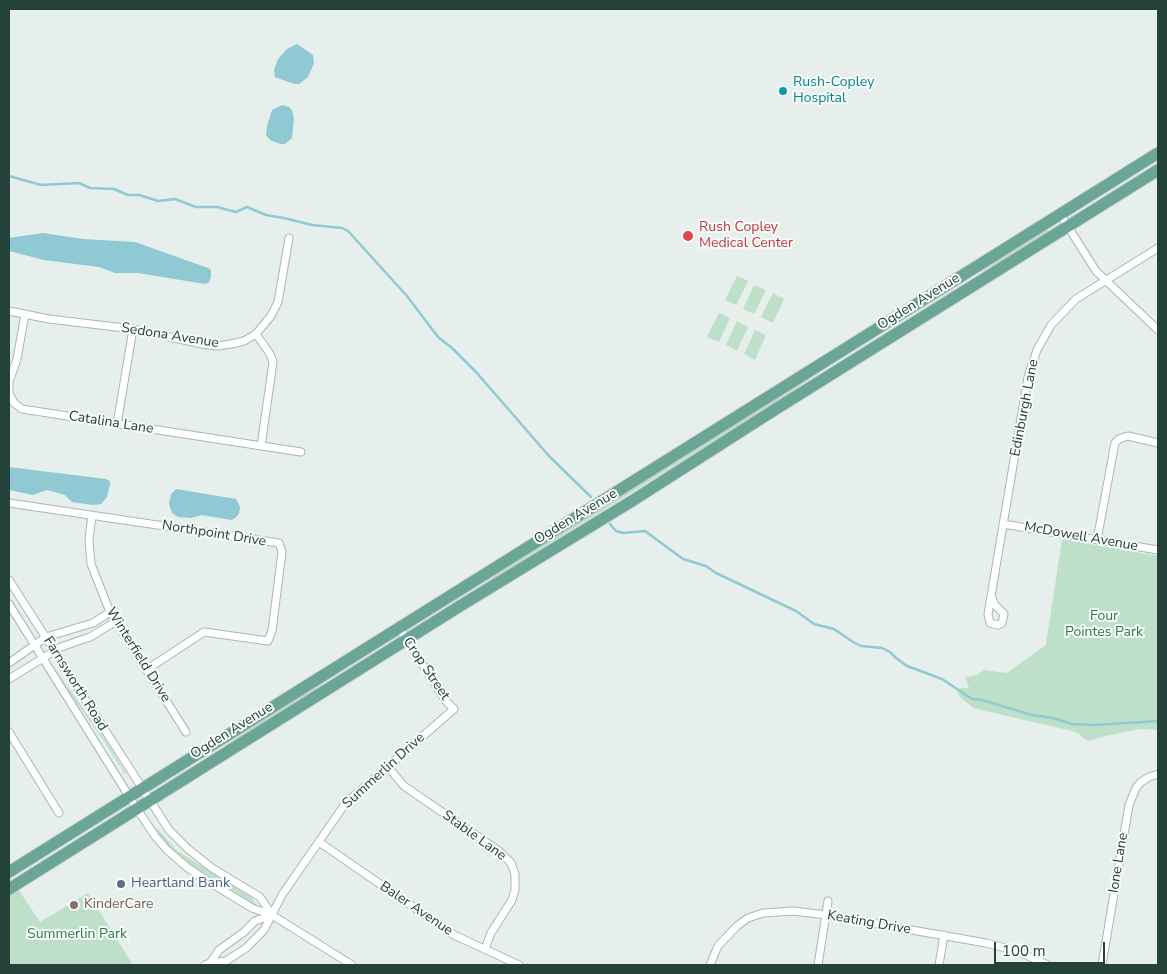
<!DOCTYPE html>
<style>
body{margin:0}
#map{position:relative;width:1167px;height:974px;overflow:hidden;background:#e6efeb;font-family:"Nunito Sans",sans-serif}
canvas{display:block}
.frame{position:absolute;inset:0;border:10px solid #24423a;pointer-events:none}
.scale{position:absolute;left:994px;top:942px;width:111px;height:22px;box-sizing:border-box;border:2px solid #24423a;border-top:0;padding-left:6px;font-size:15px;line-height:18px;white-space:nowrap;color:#24423a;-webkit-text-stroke:4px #f7fbf9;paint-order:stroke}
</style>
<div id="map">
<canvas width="1167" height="974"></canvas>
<div class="frame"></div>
<div class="scale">100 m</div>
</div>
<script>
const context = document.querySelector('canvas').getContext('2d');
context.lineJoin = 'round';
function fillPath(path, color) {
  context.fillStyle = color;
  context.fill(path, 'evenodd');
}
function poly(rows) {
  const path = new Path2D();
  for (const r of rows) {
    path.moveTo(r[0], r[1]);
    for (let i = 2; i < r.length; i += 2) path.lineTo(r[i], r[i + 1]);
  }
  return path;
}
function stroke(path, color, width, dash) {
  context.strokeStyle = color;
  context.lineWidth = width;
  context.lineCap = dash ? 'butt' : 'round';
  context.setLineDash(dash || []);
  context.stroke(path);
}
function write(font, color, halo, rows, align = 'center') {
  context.font = font + ' "Nunito Sans",sans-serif';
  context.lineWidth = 4;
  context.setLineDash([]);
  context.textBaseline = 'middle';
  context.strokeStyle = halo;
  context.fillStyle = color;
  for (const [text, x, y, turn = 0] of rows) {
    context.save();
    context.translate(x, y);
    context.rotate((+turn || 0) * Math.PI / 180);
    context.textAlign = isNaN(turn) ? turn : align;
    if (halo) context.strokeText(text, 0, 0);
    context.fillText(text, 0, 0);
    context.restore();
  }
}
fillPath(poly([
 [1046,230,1050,231,999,263,974,275,973,274],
 [737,276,748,281,736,305,725,300],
 [754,285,766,290,754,314,743,309],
 [773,293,784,299,773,323,761,317],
 [719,313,730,318,719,342,707,337],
 [737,321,748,327,737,351,726,345],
 [755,330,766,335,755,360,744,354],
 [829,364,830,365,769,407,467,595,526,554],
 [1062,539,1158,556,1158,730,1140,729,1105,736,1090,741,1086,740,1078,733,1072,731,973,708,959,696,958,693,960,688,969,688,965,677,977,675,984,670,1007,673,1046,645],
 [53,666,103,736,126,773,125,774,102,738,66,688],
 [338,671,339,672,303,698,212,755,260,721],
 [158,829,176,850,251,897,258,907,191,865,173,850,156,831],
 [18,889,40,922,88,893,133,965,9,965,9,895]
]), '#bfe0c8');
fillPath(poly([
 [297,44,313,55,314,63,308,77,299,84,294,84,275,77,274,70,278,59,287,49],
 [282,105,289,107,292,110,294,119,292,138,285,144,280,144,270,140,266,135,267,126,272,110],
 [43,233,83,239,135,242,208,268,211,270,211,277,209,282,205,284,138,273,115,273,99,267,44,260,9,251,9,238],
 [9,467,106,479,110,481,110,484,107,497,101,504,93,505,72,502,65,495,47,490,33,495,9,490],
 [176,489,236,499,240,507,239,514,234,519,231,520,202,515,191,518,178,517,172,513,169,504,171,494]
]), '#8ec9d4');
stroke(poly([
 [9,176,41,185,79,183,90,188,114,189,128,195,139,195,158,201,175,199,196,207,217,207,236,212,247,207,266,215,284,218,312,225,342,228,348,231,407,296,438,337,452,348,476,372,549,456,591,497],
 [610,524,616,531,623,533,645,531,683,559,706,566,716,573,796,611,814,624,834,629,853,642,861,646,882,648,890,652,896,658,907,666,942,679,972,699,982,700,1032,715,1053,718,1072,724,1095,725,1158,721]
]), '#8ec9d4', 2.5);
const minor = poly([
 [1060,214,1096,271,1158,330],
 [9,311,49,319,133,329,202,344,217,346,231,344,244,341,256,334,271,316,278,302,289,238],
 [25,314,17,359,9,382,9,393,14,403,22,409,301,452],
 [256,334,270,354,273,362,261,446],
 [117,424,133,329],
 [9,503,279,543,282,552,272,631,268,641,204,632,146,670],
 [92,515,89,540,91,564,110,612,186,732],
 [1003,524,1158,550],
 [1097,540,1115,443,1119,439,1128,436,1158,443],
 [9,580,169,830,188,849,212,868,260,897,272,915],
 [991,596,995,605,1004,614,1002,623,998,625,990,623,988,614,1028,377,1037,350,1051,325,1076,299,1158,248],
 [9,604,137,809,155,836,167,850,188,868,209,882,252,908,272,915,352,965],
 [9,663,46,637,93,623,110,612],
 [9,679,61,647,90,637,115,622],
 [9,732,59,813],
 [388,767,404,786,499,851,511,863,515,874,515,890,512,900,491,933,485,949],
 [319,842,454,935,519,965],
 [210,963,219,950,244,932,255,921,272,915],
 [205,965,210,963,226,961,246,948,264,930,282,895,345,804,454,709,446,701,399,628],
 [710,965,718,946,737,926,748,918,763,913,793,911,826,915,986,943,1017,951,1048,965],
 [818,965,828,901],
 [939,965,944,935],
 [1102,965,1129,805,1136,788,1141,782,1149,777,1158,774]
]);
const primary = poly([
 [9,872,1158,153],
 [9,889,460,606,632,501,771,412,1158,170]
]);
stroke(minor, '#a8b8b2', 9);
stroke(primary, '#c2cac8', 13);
stroke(minor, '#fff', 7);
stroke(primary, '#6aa596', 11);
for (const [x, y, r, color] of [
 [783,91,5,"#0f9aa8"],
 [688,236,6,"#e0444e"],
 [121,884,5,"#5c6f8a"],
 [74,905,5,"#8d6e63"]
]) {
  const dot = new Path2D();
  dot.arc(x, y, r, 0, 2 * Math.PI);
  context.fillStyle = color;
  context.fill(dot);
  stroke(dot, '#f7fbf9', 2);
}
write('14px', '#0d838f', '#f7fbf9', [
 ["Rush-Copley",793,83],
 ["Hospital",793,99]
], 'left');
write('14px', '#be3a42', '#f7fbf9', [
 ["Rush Copley",699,228],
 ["Medical Center",699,244]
], 'left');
write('14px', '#24423a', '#f7fbf9', [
 ["Ogden Avenue",919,302,-32],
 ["Sedona Avenue",170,336,9],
 ["Edinburgh Lane",1025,408,-79],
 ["Catalina Lane",111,423,9],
 ["Ogden Avenue",576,517,-31],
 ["Northpoint Drive",214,534,9],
 ["McDowell Avenue",1081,537,10],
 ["Winterfield Drive",138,655,58],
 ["Crop Street",426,669,56],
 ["Farnsworth Road",75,684,58],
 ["Ogden Avenue",232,731,-32],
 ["Summerlin Drive",384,771,-42],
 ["Stable Lane",474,836,36],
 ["Ione Lane",1119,863,-81],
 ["Baler Avenue",416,909,34],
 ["Keating Drive",869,923,10]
]);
write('14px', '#2d7a4b', '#f7fbf9', [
 ["Four",1104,617],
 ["Pointes Park",1104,633],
 ["Summerlin Park",77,935]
]);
write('14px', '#4e5e75', '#f7fbf9', [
 ["Heartland Bank",131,884]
], 'left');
write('14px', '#785e54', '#f7fbf9', [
 ["KinderCare",84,905]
], 'left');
</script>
